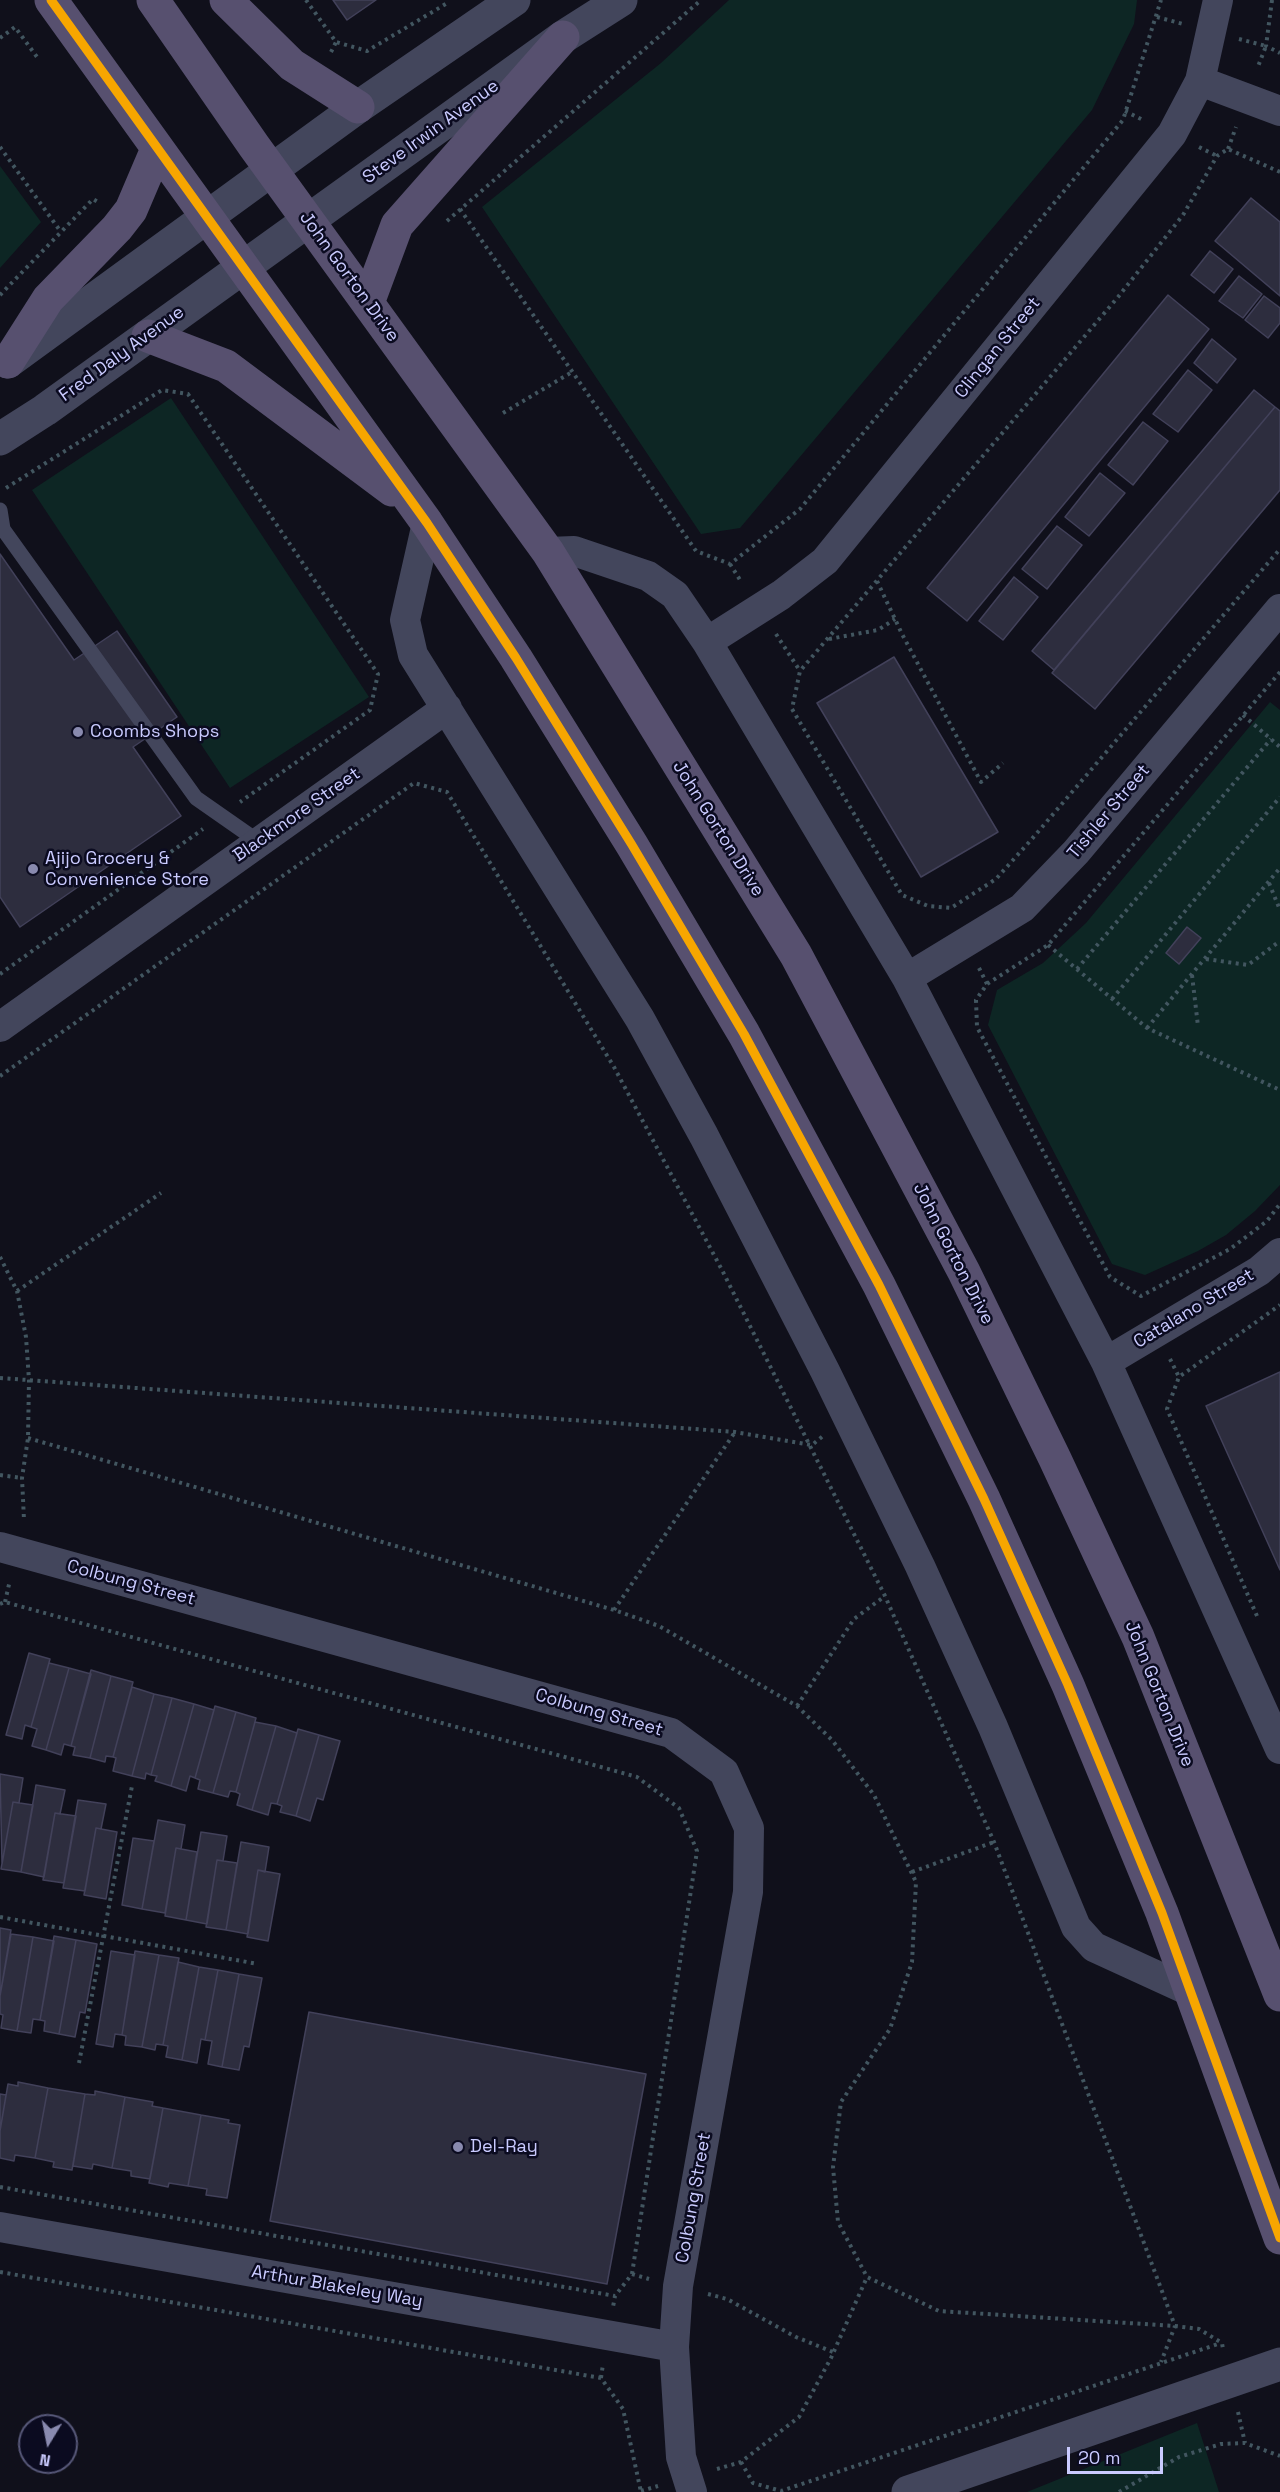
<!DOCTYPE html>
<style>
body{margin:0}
#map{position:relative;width:1280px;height:2492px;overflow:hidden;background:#10101b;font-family:"Space Grotesk",sans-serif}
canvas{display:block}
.north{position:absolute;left:18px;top:2414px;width:60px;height:60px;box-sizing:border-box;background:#0b0b20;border:2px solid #575879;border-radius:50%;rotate:190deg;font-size:16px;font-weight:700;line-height:24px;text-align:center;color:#cacbff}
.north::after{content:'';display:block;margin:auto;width:21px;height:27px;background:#898aaf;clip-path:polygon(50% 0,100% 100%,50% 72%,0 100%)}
.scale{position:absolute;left:1067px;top:2447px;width:96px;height:27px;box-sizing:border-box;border:3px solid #cacbff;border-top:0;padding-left:8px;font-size:18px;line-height:21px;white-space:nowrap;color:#cacbff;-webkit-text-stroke:4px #0b0b20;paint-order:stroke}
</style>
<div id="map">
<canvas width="1280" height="2492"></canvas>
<div class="north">N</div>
<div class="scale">20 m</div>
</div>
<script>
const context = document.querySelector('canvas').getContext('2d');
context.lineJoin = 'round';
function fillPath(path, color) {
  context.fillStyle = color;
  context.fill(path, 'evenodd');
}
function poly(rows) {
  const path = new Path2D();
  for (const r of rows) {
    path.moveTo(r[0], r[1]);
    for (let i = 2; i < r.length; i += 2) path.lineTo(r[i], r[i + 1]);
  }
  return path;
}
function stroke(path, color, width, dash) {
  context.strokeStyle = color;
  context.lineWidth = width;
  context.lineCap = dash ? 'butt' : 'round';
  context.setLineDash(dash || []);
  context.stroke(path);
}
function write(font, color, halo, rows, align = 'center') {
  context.font = font + ' "Space Grotesk",sans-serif';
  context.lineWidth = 5;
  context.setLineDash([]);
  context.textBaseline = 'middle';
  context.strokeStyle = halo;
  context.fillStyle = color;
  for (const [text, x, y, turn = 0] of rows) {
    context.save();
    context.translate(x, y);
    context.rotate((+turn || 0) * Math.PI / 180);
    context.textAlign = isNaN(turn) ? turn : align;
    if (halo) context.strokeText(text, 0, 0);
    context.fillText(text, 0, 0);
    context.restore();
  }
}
fillPath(poly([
 [729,0,1137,0,1134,24,1092,110,740,528,701,534,482,207,661,63],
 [0,166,41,222,0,268],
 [171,398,369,697,230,788,32,490],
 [1270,702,1280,710,1280,1185,1255,1211,1226,1235,1198,1251,1145,1275,1112,1264,988,1025,997,990,1043,963,1086,923],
 [1197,2423,1219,2492,1027,2492]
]), '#0d2624');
const building = poly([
 [333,0,376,0,347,20,333,0],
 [1251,198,1280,222,1280,296,1215,241,1251,198],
 [1210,251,1233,269,1214,293,1191,275,1210,251],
 [1239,276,1262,294,1243,318,1219,301,1239,276],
 [1168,295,1209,329,967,621,927,588,1168,295],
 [1264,296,1280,308,1280,323,1268,338,1245,320,1264,296],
 [1212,339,1236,359,1217,383,1194,363,1212,339],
 [1188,370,1212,390,1178,432,1153,414,1188,370],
 [1254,390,1275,407,1054,670,1032,651,1254,390],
 [1275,407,1280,411,1280,490,1095,709,1052,673,1275,407],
 [1143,422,1168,441,1133,485,1108,465,1143,422],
 [1100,473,1125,493,1089,536,1065,517,1100,473],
 [1057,526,1082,545,1047,589,1022,569,1057,526],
 [0,554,74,660,117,631,177,717,133,747,181,816,20,927,0,897,0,554],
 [1014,577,1038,597,1003,640,979,621,1014,577],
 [894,657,998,832,921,877,817,703,894,657],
 [1187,927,1201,938,1179,964,1166,953,1187,927],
 [1280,1372,1280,1570,1206,1406,1280,1372],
 [29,1653,50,1659,31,1727,25,1725,22,1739,6,1735,29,1653],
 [49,1663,69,1668,46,1750,32,1746,37,1729,31,1727,49,1663],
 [69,1668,91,1674,71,1746,64,1744,61,1755,46,1750,69,1668],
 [91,1670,111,1676,90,1758,73,1755,75,1747,71,1746,91,1670],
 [111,1676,133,1682,113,1757,106,1756,105,1762,90,1758,111,1676],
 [132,1687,154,1694,132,1776,113,1771,116,1758,113,1757,132,1687],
 [154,1694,172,1698,151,1775,146,1773,145,1779,132,1776,154,1694],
 [172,1698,194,1704,171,1786,155,1781,157,1776,151,1775,172,1698],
 [194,1704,214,1710,195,1778,190,1776,186,1791,171,1786,194,1704],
 [215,1706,236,1712,213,1793,198,1789,200,1780,195,1778,215,1706],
 [236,1712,256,1718,236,1792,230,1791,228,1797,213,1793,236,1712],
 [255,1722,276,1726,252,1810,237,1805,240,1794,236,1792,255,1722],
 [276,1726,297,1733,277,1804,271,1803,268,1815,252,1810,276,1726],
 [298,1729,319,1735,296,1816,280,1812,282,1806,277,1804,298,1729],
 [319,1735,340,1741,323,1800,317,1798,310,1821,296,1816,319,1735],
 [0,1774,23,1778,19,1803,13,1802,2,1864,0,1774],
 [36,1785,65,1790,60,1814,55,1813,44,1877,21,1872,36,1785],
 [78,1800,106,1804,101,1829,96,1828,85,1891,63,1888,78,1800],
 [13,1802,33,1805,21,1872,1,1869,13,1802],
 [55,1813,76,1816,64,1883,43,1880,55,1813],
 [158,1820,185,1825,181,1849,176,1848,165,1913,142,1909,158,1820],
 [96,1828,117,1832,106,1899,84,1895,96,1828],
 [201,1832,227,1836,223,1861,217,1860,207,1924,186,1920,201,1832],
 [133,1838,154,1841,142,1909,122,1905,133,1838],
 [241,1842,269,1847,265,1872,258,1870,248,1934,226,1930,241,1842],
 [176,1848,197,1852,186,1920,165,1916,176,1848],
 [217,1860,237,1863,226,1930,206,1927,217,1860],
 [258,1870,280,1874,268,1941,247,1937,258,1870],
 [0,1928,11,1930,0,1996,0,1928],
 [11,1934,33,1937,17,2031,1,2028,3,2015,0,2014,0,1996,11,1934],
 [54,1936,76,1940,59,2034,44,2031,45,2021,40,2020,54,1936],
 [33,1937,54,1941,40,2020,33,2019,31,2033,17,2031,33,1937],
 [76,1940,97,1944,85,2013,80,2012,75,2037,59,2034,76,1940],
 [111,1951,135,1955,122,2035,115,2034,113,2047,96,2044,111,1951],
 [135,1951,159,1955,142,2047,125,2045,126,2036,122,2035,135,1951],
 [159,1955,179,1958,163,2045,156,2044,155,2050,142,2047,159,1955],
 [178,1962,199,1967,182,2060,166,2057,168,2046,163,2045,178,1962],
 [199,1967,218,1970,205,2040,201,2039,197,2063,182,2060,199,1967],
 [218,1970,239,1974,222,2067,208,2064,212,2041,205,2040,218,1970],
 [239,1974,262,1978,249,2047,244,2046,239,2070,222,2067,239,1974],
 [309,2012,646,2074,607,2284,270,2221,309,2012],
 [18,2082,48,2088,35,2158,15,2155,14,2161,0,2158,0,2131,8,2084,18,2086,18,2082],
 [48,2088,85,2094,72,2170,53,2167,54,2162,35,2158,48,2088],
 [95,2091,125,2097,112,2168,93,2164,92,2169,73,2166,85,2094,95,2095,95,2091],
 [0,2094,6,2095,0,2131,0,2094],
 [125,2097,153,2102,152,2106,163,2108,150,2179,131,2176,131,2171,112,2168,125,2097],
 [163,2108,201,2115,188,2186,169,2183,168,2187,149,2183,163,2108],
 [201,2115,229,2120,228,2123,240,2125,227,2198,206,2195,207,2189,188,2186,201,2115]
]);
fillPath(building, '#2d2d3e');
stroke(building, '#42415a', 1.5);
stroke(poly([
 [306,0,336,42,367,51,449,2],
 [1272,0,1266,46,1280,53],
 [1157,17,1183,24],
 [0,38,15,27,37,57],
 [1239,39,1266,46,1257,69],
 [331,52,336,42],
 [1125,111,1143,120],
 [0,147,61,232],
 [1199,147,1217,156],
 [1228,149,1236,127],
 [1280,172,1228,149,1217,156,1183,215,1118,297,800,671,792,709,902,895,928,906,951,908,996,879,1031,840,1280,549],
 [460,209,696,551,730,564,800,509,1123,120,1161,0],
 [447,221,701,0],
 [0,295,93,199,98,202],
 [503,413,572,372],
 [6,488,162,390,188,394,378,674,370,710,240,802],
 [730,564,742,583],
 [877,581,902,634,981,782,1003,763],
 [776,634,800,671],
 [829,639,878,630,895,619],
 [1280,672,1048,945,987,984,976,1000,977,1027,1110,1277,1141,1296,1230,1249,1267,1221,1280,1204],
 [1243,715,1280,747],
 [1269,883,1280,910],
 [1048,945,1147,1028,1280,1090],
 [1206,959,1248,965,1280,941],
 [979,968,987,984],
 [1077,969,1271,739],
 [0,974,203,829],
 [1192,975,1198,1026],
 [1112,999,1280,797],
 [1147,1028,1280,868],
 [0,1076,414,783,447,792,614,1067,722,1270,885,1596,994,1842,1175,2326,1161,2362],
 [0,1257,17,1291,26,1337,29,1380,28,1438,22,1478,24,1520],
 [17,1291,161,1193],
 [1170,1359,1179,1377],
 [0,1378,735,1432,812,1445,823,1436],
 [28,1438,614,1610,659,1626,797,1706,832,1740,874,1795,916,1882,912,1962,890,2029,841,2102,833,2167,838,2222,867,2277,939,2311,1175,2326,1199,2329,1222,2343,1223,2349],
 [0,1475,22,1478],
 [5,1602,10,1580],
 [0,1604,5,1602,637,1777,679,1808,697,1851,632,2274,615,2296,613,2307],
 [614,1610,735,1432],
 [1257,1616,1167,1409,1179,1377,1280,1305],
 [797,1706,854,1619,885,1596],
 [912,1872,994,1842],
 [0,1917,258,1964],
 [79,2063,132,1786],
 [0,2187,615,2296],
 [0,2272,601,2378,623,2409,641,2492],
 [632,2274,649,2279],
 [708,2294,727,2299,796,2337,833,2352],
 [601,2378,603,2364],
 [1238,2412,1245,2443],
 [741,2462,753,2483,781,2491,1221,2343],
 [717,2469,741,2462,799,2417,831,2358,867,2277],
 [641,2491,658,2486],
 [1119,2492,1179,2457,1221,2444,1245,2443,1280,2456]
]), '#425660', 4, [3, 4.5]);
stroke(poly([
 [0,510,3,529,196,798,259,842]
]), '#43465c', 15);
stroke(poly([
 [1200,81,1280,111],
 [427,523,405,620,413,655,640,1019,704,1136,825,1371,920,1566,993,1727,1076,1927,1094,1947,1190,1991],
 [548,552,574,551,648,576,675,595,707,642,907,978,1106,1362,1280,1749],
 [707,642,781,595,825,561,1172,134,1200,81,1218,0],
 [907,978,1022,908,1076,852,1280,609],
 [0,1027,447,708],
 [1106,1362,1259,1271,1280,1253],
 [0,1547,671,1733,724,1772,749,1828,748,1892,678,2286,674,2347,681,2457,692,2492],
 [0,2227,674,2347]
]), '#43465c', 30);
stroke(poly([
 [8,362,358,107,514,0],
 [0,439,45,410,563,37,621,0],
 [908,2492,1280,2364]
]), '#43465c', 33);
stroke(poly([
 [51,0,427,523,516,658,632,845,744,1034,879,1285,984,1499,1068,1685,1162,1913,1280,2238],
 [153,0,254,146,548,552,796,955,964,1272,1055,1459,1138,1637,1280,1995],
 [226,0,292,65,358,107],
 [368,303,397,225,563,37],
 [148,336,226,366,392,490],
 [8,362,48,299,117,228,131,210,157,149]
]), '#57506f', 33);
stroke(poly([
 [51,0,427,523,516,658,632,845,744,1034,879,1285,984,1499,1068,1685,1162,1913,1280,2238]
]), '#f7a600', 9);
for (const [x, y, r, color] of [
 [78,732,6,"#898aaf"],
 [33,869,6,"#898aaf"],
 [458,2147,6,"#898aaf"]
]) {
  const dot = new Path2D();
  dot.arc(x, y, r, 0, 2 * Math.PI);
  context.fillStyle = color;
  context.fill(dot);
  stroke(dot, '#0b0b20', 2);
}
write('18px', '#cacbff', '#0b0b20', [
 ["Steve Irwin Avenue",431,132,-36],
 ["John Gorton Drive",349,277,54],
 ["Clingan Street",998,348,-51],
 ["Fred Daly Avenue",122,354,-36],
 ["Tishler Street",1109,812,-50],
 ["Blackmore Street",297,815,-35],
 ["John Gorton Drive",718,829,58],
 ["John Gorton Drive",953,1254,63],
 ["Catalano Street",1194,1309,-31],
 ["Colbung Street",131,1583,15],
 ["John Gorton Drive",1159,1694,68],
 ["Colbung Street",599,1713,16],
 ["Colbung Street",694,2198,-80],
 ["Arthur Blakeley Way",337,2287,10]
]);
write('18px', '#cacbff', '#0b0b20', [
 ["Coombs Shops",90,732],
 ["Ajijo Grocery &",45,859],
 ["Convenience Store",45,880],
 ["Del-Ray",470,2147]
], 'left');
</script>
